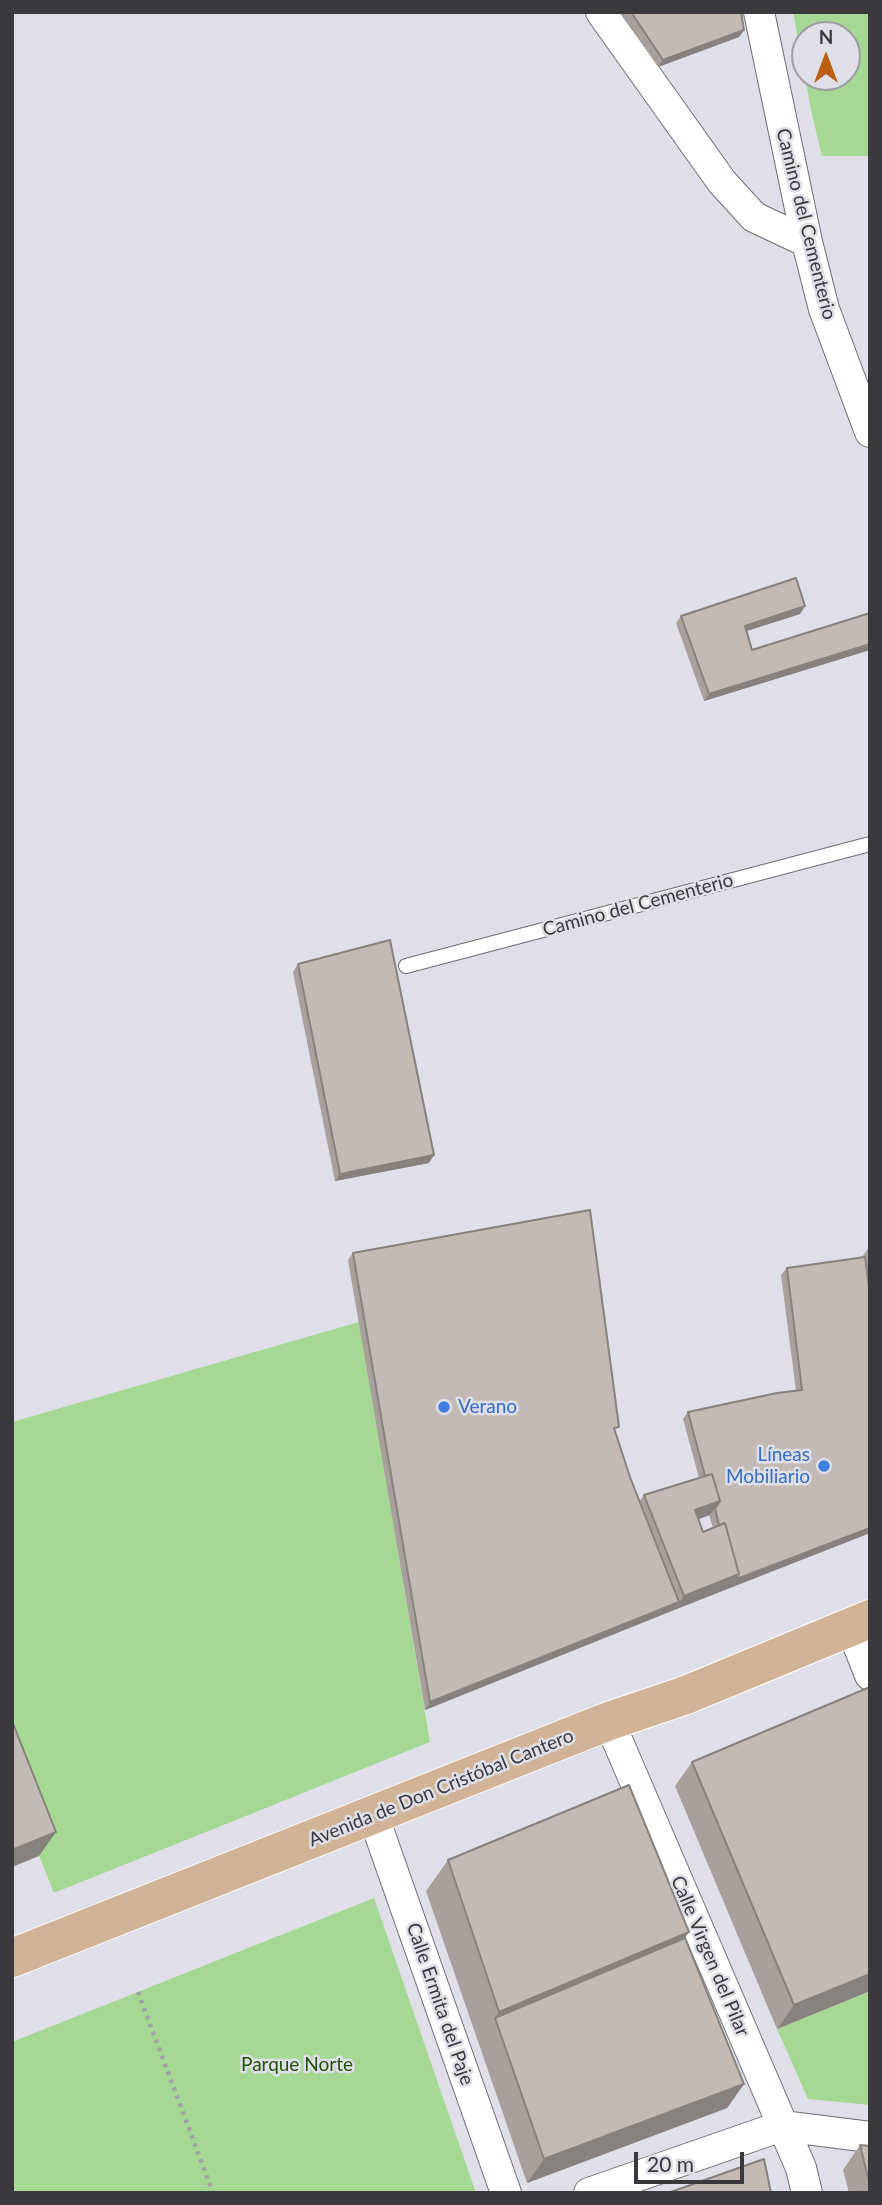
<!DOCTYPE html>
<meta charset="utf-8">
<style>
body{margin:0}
#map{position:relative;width:882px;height:2205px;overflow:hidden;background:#dfdfe9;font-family:Lato,sans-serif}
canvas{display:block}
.frame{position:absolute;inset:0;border:14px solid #3a393d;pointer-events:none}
.north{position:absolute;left:791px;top:21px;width:70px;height:70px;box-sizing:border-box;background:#dfdfe9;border:2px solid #9d9da4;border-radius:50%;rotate:0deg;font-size:19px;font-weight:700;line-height:28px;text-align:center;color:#3a393d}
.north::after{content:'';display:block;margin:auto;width:24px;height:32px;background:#bb5e0f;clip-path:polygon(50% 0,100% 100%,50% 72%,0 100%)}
.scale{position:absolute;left:634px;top:2152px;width:110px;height:32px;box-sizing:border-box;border:4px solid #3a393d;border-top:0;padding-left:9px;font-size:21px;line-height:24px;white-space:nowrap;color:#3a393d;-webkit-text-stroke:5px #dfdfe9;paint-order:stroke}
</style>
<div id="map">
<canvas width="882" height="2205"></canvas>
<div class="frame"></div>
<div class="north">N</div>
<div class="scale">20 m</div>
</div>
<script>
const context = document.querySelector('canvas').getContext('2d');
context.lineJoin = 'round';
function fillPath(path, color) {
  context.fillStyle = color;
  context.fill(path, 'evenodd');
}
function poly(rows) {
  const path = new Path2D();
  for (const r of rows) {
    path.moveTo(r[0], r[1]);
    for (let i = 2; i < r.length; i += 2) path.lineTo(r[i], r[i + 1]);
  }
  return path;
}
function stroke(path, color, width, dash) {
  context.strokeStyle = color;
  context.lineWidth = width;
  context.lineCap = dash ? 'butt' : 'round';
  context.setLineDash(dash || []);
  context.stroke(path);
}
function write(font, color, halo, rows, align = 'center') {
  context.font = font + ' Lato,sans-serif';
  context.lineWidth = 5;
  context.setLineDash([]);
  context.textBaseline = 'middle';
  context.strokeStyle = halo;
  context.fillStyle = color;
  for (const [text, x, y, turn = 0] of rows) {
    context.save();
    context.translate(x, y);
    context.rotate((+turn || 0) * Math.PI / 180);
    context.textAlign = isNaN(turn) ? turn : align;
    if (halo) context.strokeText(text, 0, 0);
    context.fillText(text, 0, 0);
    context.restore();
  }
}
fillPath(poly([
 [793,12,870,12,870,156,822,156,811,110],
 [847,35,847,77,805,77,805,35],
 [359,1322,430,1742,54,1893,12,1788,12,1422],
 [374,1898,476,2193,12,2193,12,2042],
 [870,1991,870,2105,808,2099,777,2029]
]), '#a5d893');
const lane = poly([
 [406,966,870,844]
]);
const street = poly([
 [601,12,722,182,754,217,807,242],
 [759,12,807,242,824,309,870,432],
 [851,1627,870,1675],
 [609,1721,801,2168,807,2193],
 [373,1815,506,2193],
 [589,2193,782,2126,870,2137]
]);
const primary = poly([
 [12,1958,609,1721,686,1695,870,1619]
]);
stroke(lane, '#6d6d76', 16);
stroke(street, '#6d6d76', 32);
stroke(primary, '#fff', 40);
stroke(poly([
 [138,1992,213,2193]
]), '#a2a2aa', 4.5, [3.5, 5]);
stroke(lane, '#fff', 14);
stroke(street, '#fff', 30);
stroke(primary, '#d1b495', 38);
fillPath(poly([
 [621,12,741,12,744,30,739,37,658,67],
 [805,606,800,614,747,631,752,650,870,613,870,650,704,701,676,623,681,616],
 [298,964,429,1163,335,1181,293,972],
 [870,1246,870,1533,729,1588,425,1710,348,1260,353,1253,615,1432,630,1477,639,1502,644,1495,699,1478,683,1419,688,1412,796,1391,781,1275,787,1268,862,1257],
 [709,1515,713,1528,703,1532,698,1519],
 [692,1762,870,1991,777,2029,675,1786],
 [448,1860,685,1938,744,2084,727,2108,527,2183,426,1891],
 [860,2145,870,2146,870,2193,849,2193,843,2170]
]), '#a8a09b');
fillPath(poly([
 [744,30,739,37,658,67,663,60],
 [805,606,800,614,740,633,745,626],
 [870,644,870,650,704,701,709,694],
 [434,1155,429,1163,335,1181,340,1174],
 [720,1501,710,1515,685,1524,695,1510],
 [870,1528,870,1533,674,1610,684,1596,739,1574],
 [679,1602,674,1610,425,1710,430,1702],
 [56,1832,39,1856,12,1867,12,1850],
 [689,1932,668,1962,495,2018,499,2012],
 [870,1974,870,1991,777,2029,794,2005],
 [744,2084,727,2108,527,2183,544,2159]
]), '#88827e');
const building = poly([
 [631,12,741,12,744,30,663,60,631,12],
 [796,578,805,606,745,626,752,650,870,613,870,644,709,694,681,616,796,578],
 [390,940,434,1155,340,1174,298,964,390,940],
 [590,1210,619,1427,614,1428,630,1477,679,1602,430,1702,353,1253,590,1210],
 [865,1257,870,1294,870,1528,734,1580,739,1574,725,1523,719,1525,715,1509,720,1501,712,1474,705,1476,688,1412,777,1393,802,1390,787,1268,865,1257],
 [712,1474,720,1501,695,1510,703,1532,725,1523,739,1574,684,1596,644,1495,712,1474],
 [870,1687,870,1974,794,2005,692,1762,870,1687],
 [12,1721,56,1832,12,1850,12,1721],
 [629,1785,689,1932,499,2012,448,1860,629,1785],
 [685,1938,744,2084,544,2159,495,2018,685,1938],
 [860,2145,870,2146,870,2186,860,2145],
 [764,2159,771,2193,668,2193,764,2159]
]);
fillPath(building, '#c3bab4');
stroke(building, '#88827e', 2);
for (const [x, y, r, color] of [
 [444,1407,7,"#3f7fe0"],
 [824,1466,7,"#3f7fe0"]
]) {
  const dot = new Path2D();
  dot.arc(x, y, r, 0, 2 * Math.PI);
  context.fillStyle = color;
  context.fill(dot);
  stroke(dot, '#dfdfe9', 2.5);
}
write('19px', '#3a393d', '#dfdfe9', [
 ["Camino del Cementerio",806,224,76],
 ["Camino del Cementerio",638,905,-15],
 ["Avenida de Don Cristóbal Cantero",441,1788,-22],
 ["Calle Virgen del Pilar",710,1956,67],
 ["Calle Ermita del Paje",440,2004,71]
]);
write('19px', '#366cbe', '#dfdfe9', [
 ["Verano",458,1407],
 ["Líneas",810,1455,"right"],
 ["Mobiliario",810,1477,"right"]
], 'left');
write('19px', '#1f5204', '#dfdfe9', [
 ["Parque Norte",297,2065]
]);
</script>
